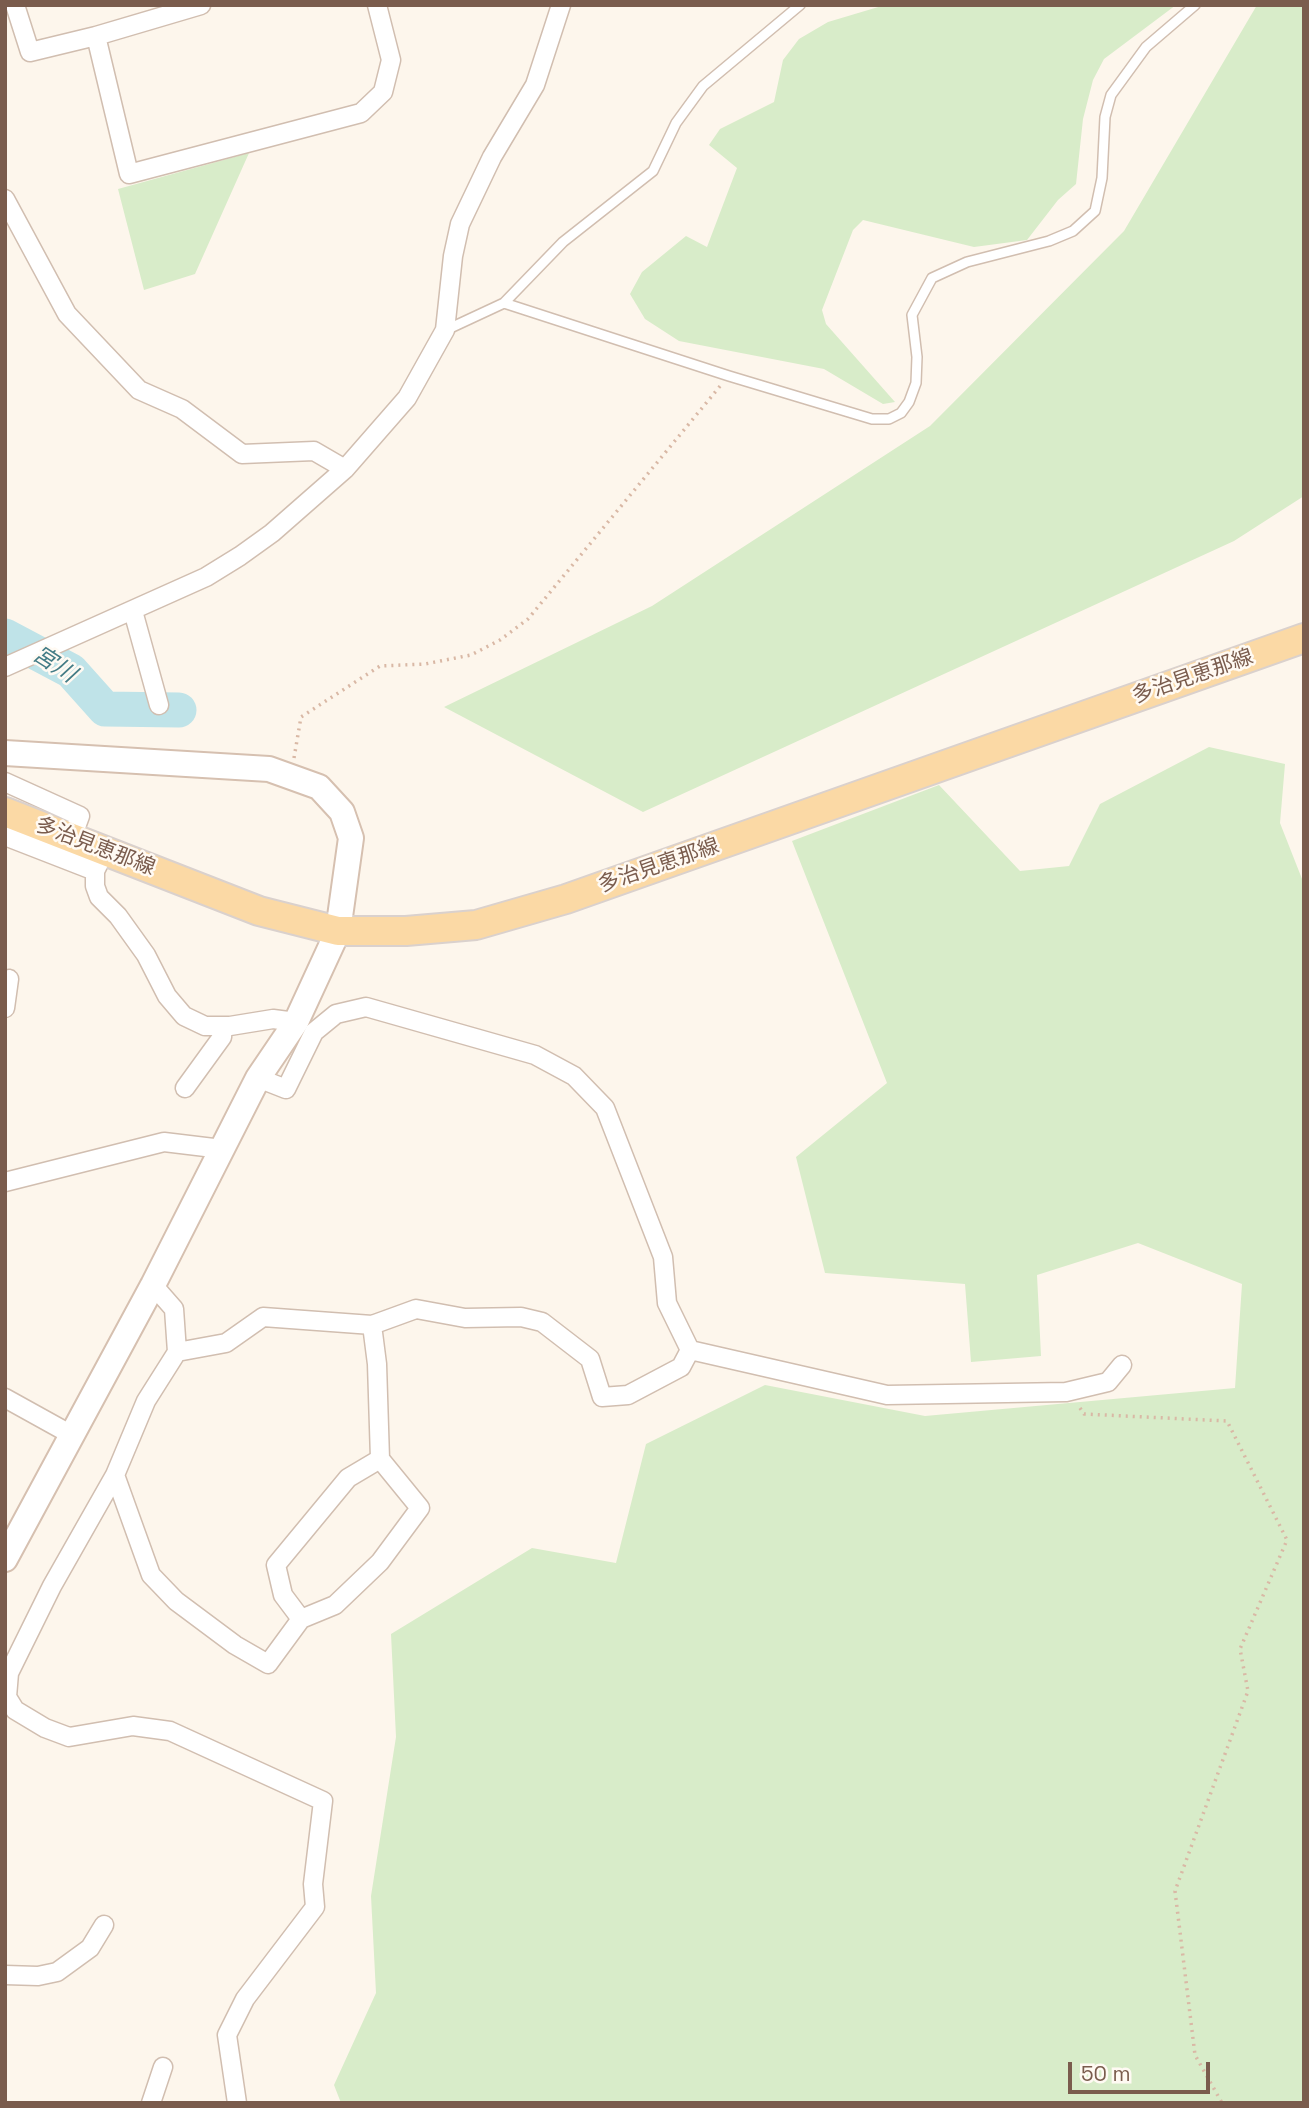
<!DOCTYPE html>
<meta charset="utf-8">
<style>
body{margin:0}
#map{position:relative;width:1309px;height:2108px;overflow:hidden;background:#fdf6ec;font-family:"Space Grotesk",sans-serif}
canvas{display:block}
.frame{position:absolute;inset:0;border:7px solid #7a5c4d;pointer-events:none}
.scale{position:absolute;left:1068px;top:2062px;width:142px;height:32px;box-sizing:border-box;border:4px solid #7a5c4d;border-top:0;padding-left:9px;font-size:21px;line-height:24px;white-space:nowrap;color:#7a5c4d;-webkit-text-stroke:5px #fffaf3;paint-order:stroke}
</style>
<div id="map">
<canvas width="1309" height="2108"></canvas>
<div class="frame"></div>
<div class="scale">50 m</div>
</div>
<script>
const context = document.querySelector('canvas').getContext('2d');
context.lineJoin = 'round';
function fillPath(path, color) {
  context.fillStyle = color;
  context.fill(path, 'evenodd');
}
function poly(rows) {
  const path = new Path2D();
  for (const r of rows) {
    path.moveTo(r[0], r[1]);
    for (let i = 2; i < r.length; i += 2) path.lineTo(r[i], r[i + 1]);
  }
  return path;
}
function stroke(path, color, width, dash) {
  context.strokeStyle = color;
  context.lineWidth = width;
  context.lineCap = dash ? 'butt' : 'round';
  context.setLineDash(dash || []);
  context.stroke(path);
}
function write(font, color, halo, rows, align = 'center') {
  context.font = font + ' "Space Grotesk","Noto Sans JP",sans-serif';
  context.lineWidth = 5;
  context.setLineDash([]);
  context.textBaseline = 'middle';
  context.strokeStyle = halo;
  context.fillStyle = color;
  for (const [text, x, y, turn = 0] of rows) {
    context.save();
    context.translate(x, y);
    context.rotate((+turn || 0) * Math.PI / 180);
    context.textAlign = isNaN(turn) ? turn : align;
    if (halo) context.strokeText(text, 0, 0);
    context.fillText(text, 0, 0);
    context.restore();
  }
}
fillPath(poly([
 [885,5,1176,5,1104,59,1093,80,1083,119,1076,184,1058,200,1027,240,974,247,863,220,853,230,822,310,826,324,895,402,883,404,824,369,679,341,645,319,630,294,642,272,686,236,707,247,737,168,709,145,720,129,774,102,783,60,799,39,828,22],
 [1257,5,1304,5,1304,496,1234,541,643,812,444,707,652,606,930,426,1124,231],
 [249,153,195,274,144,290,118,189],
 [1209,747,1285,764,1280,823,1304,884,1304,2103,341,2103,334,2085,376,1993,371,1896,396,1737,391,1634,532,1548,616,1563,646,1444,765,1385,925,1416,1235,1388,1242,1284,1138,1243,1037,1275,1041,1356,971,1362,965,1284,825,1273,796,1157,887,1083,792,841,939,785,1020,871,1069,866,1100,804]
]), '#d8ecc9');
stroke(poly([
 [5,636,71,671,105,709,179,710]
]), '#bfe3e8', 35);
const lane = poly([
 [504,303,729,376,872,419,889,419,901,413,909,402,916,383,917,357,912,315,932,278,967,262,1049,241,1073,231,1095,211,1102,178,1105,117,1111,95,1146,47,1195,5],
 [446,330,504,303,563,242,653,171,676,123,703,86,800,5]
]);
const street = poly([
 [15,5,30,52,96,36,129,174,361,113,383,92,391,60,377,5],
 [96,36,201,5],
 [5,199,67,314,139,390,182,409,242,454,314,451,345,469],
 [133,611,159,705],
 [5,667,206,577,240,556,272,533,345,469,407,398,445,330,453,256,460,224,492,157,535,85,561,5],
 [5,782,80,816,72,838],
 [5,836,95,871],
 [105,851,95,871,95,886,99,897,118,916,146,955,167,996,184,1016,205,1026,230,1026,273,1019,296,1022],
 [5,1008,9,979],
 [258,1078,286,1089,314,1032,336,1014,366,1007,535,1055,574,1076,605,1108,663,1257,667,1303,690,1350],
 [185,1088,222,1037,223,1026],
 [5,1182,164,1142,222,1149],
 [153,1285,174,1309,177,1352,146,1401,115,1475,52,1586,9,1673,7,1697,15,1710,45,1728,69,1737,133,1726,170,1731,323,1801,313,1884,315,1907,245,1999,227,2035,237,2103],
 [690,1350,887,1395,1066,1392,1108,1382,1122,1365],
 [177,1352,226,1343,263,1317,372,1325,416,1309,465,1318,521,1317,542,1322,590,1359,602,1397,628,1395,681,1367,690,1350],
 [5,1398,70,1434],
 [115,1475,151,1575,176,1601,235,1645,268,1664,301,1619,283,1595,276,1565,348,1478,380,1459,377,1364,372,1325],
 [301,1619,335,1605,380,1562,420,1508,380,1459],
 [5,1975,38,1976,57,1972,90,1948,104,1925],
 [151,2103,163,2067]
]);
const secondary = poly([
 [5,753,269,769,319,787,342,812,351,838,338,931,296,1022,258,1078,153,1285,5,1559]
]);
const primary = poly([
 [5,812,259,911,338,931,406,931,476,925,566,899,1304,638]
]);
stroke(lane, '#d1beb0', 12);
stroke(street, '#d1beb0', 21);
stroke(secondary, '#d6c0b0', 28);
stroke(primary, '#dad1cd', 32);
stroke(poly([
 [294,758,301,717,380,666,425,664,471,655,500,640,528,619,721,385],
 [1080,1408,1084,1414,1227,1421,1287,1540,1240,1649,1248,1691,1175,1891,1195,2055,1222,2103]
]), '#d9b8a5', 3.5, [2, 5]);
stroke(lane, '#fff', 9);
stroke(street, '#fff', 18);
stroke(secondary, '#fff', 24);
stroke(primary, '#fbd9a5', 28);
write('21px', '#7a5c4d', '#fffaf3', [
 ["多治見恵那線",1193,677,-19],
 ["多治見恵那線",95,847,21],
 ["多治見恵那線",659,866,-19]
]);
write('italic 23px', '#437c86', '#fffaf3', [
 ["宮川",54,665,33]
]);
</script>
